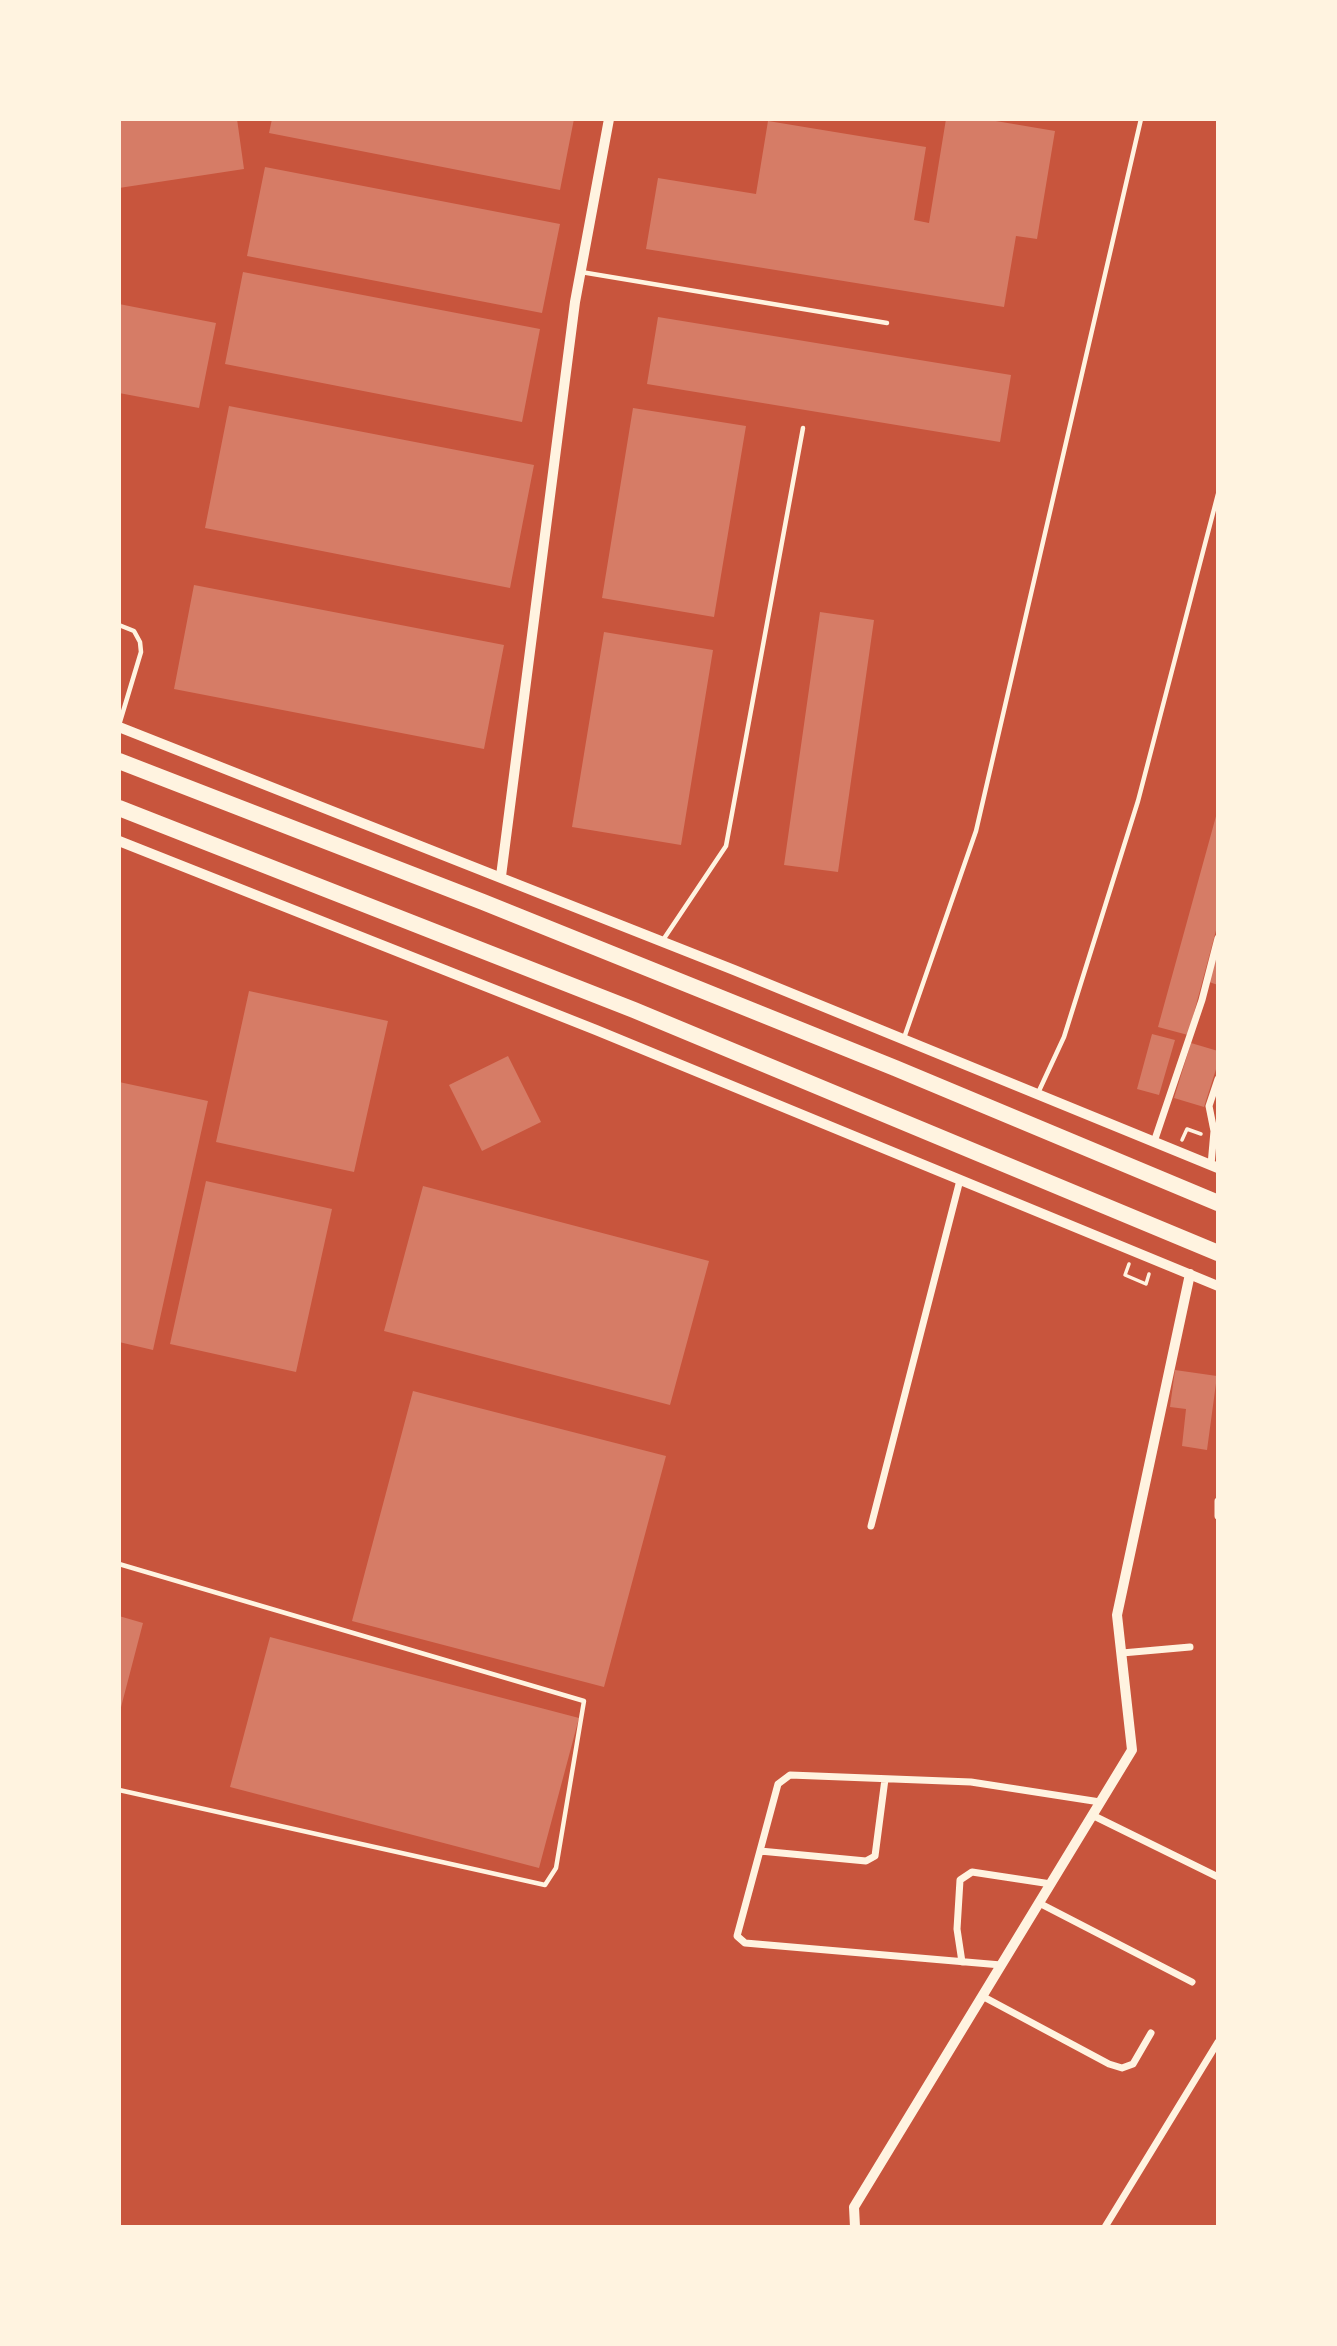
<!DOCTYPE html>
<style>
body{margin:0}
#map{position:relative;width:1337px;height:2346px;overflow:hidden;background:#c8553d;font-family:"Noto Sans",sans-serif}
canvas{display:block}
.frame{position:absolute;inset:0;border:121px solid #fff3e0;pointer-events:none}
</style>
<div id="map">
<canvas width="1337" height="2346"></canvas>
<div class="frame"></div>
</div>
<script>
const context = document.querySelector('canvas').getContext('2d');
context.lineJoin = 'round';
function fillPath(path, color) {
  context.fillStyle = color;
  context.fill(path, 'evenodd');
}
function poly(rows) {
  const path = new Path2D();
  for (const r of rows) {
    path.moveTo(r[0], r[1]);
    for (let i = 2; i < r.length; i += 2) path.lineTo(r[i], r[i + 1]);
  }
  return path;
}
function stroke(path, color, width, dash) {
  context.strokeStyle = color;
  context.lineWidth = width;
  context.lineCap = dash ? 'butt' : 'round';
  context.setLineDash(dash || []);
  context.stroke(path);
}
fillPath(poly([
 [119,119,237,119,244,169,119,188],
 [272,119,574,119,560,190,269,133],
 [946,119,984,119,1055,131,1037,239,1016,236,1004,307,646,249,658,178,756,194,768,121,926,147,914,220,929,223],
 [265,167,560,224,542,313,247,256],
 [243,272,540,329,522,422,225,364],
 [119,304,216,323,199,408,119,393],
 [658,317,1011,375,1000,442,647,384],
 [229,406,534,465,510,588,205,528],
 [633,408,746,426,714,617,602,598],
 [194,585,504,645,484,749,174,689],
 [820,612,874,620,838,872,784,865],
 [604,632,713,650,681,845,572,827],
 [1218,809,1218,923,1188,1035,1158,1027],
 [1217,954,1218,954,1218,985,1209,982],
 [249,991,388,1021,354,1172,216,1142],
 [1152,1034,1175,1040,1159,1095,1137,1089],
 [1191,1043,1218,1051,1218,1063,1204,1107,1174,1098],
 [508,1056,541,1122,482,1151,449,1085],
 [119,1082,208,1101,153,1350,119,1342],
 [206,1181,332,1209,296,1372,170,1344],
 [423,1186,709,1261,670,1405,384,1331],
 [1175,1370,1217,1376,1207,1450,1182,1446,1186,1409,1170,1407],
 [413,1391,666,1456,604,1687,352,1621],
 [119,1616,143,1623,120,1711,119,1711],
 [270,1637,579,1718,539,1868,230,1787]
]), '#d67c66');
stroke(poly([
 [1182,1140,1187,1129,1201,1134],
 [1129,1264,1125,1275,1146,1284,1149,1274]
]), '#fff3e0', 3.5);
stroke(poly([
 [581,272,887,323],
 [119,625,134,631,140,642,141,652,119,725],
 [663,940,726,846,803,428],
 [904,1038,976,831,1141,119],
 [1038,1093,1064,1037,1138,801,1218,494],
 [119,1564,584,1701,556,1868,545,1885,119,1790]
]), '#fff3e0', 4.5);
stroke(poly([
 [1154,1142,1202,1000,1218,938],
 [1211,1165,1214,1131,1209,1106,1218,1079],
 [1218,1501,1218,1516],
 [871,1526,960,1180],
 [1122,1653,1190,1647],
 [1092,1815,1218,1877],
 [760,1851,866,1861,875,1856,885,1779],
 [1039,1903,1192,1982],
 [962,1962,957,1929,960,1880,972,1872,1051,1884],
 [1001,1965,745,1943,737,1936,778,1784,790,1775,971,1782,1100,1802],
 [982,1996,1109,2064,1122,2068,1133,2064,1151,2033],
 [1105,2227,1218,2042]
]), '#fff3e0', 7);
stroke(poly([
 [119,727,734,970,1218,1168],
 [119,841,596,1030,1218,1286],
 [501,876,575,302,609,119],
 [855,2227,854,2207,1132,1750,1117,1615,1190,1274]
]), '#fff3e0', 10);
stroke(poly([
 [119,761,483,902,895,1068,1218,1203],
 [119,808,634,1010,1218,1253]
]), '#fff3e0', 16);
</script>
